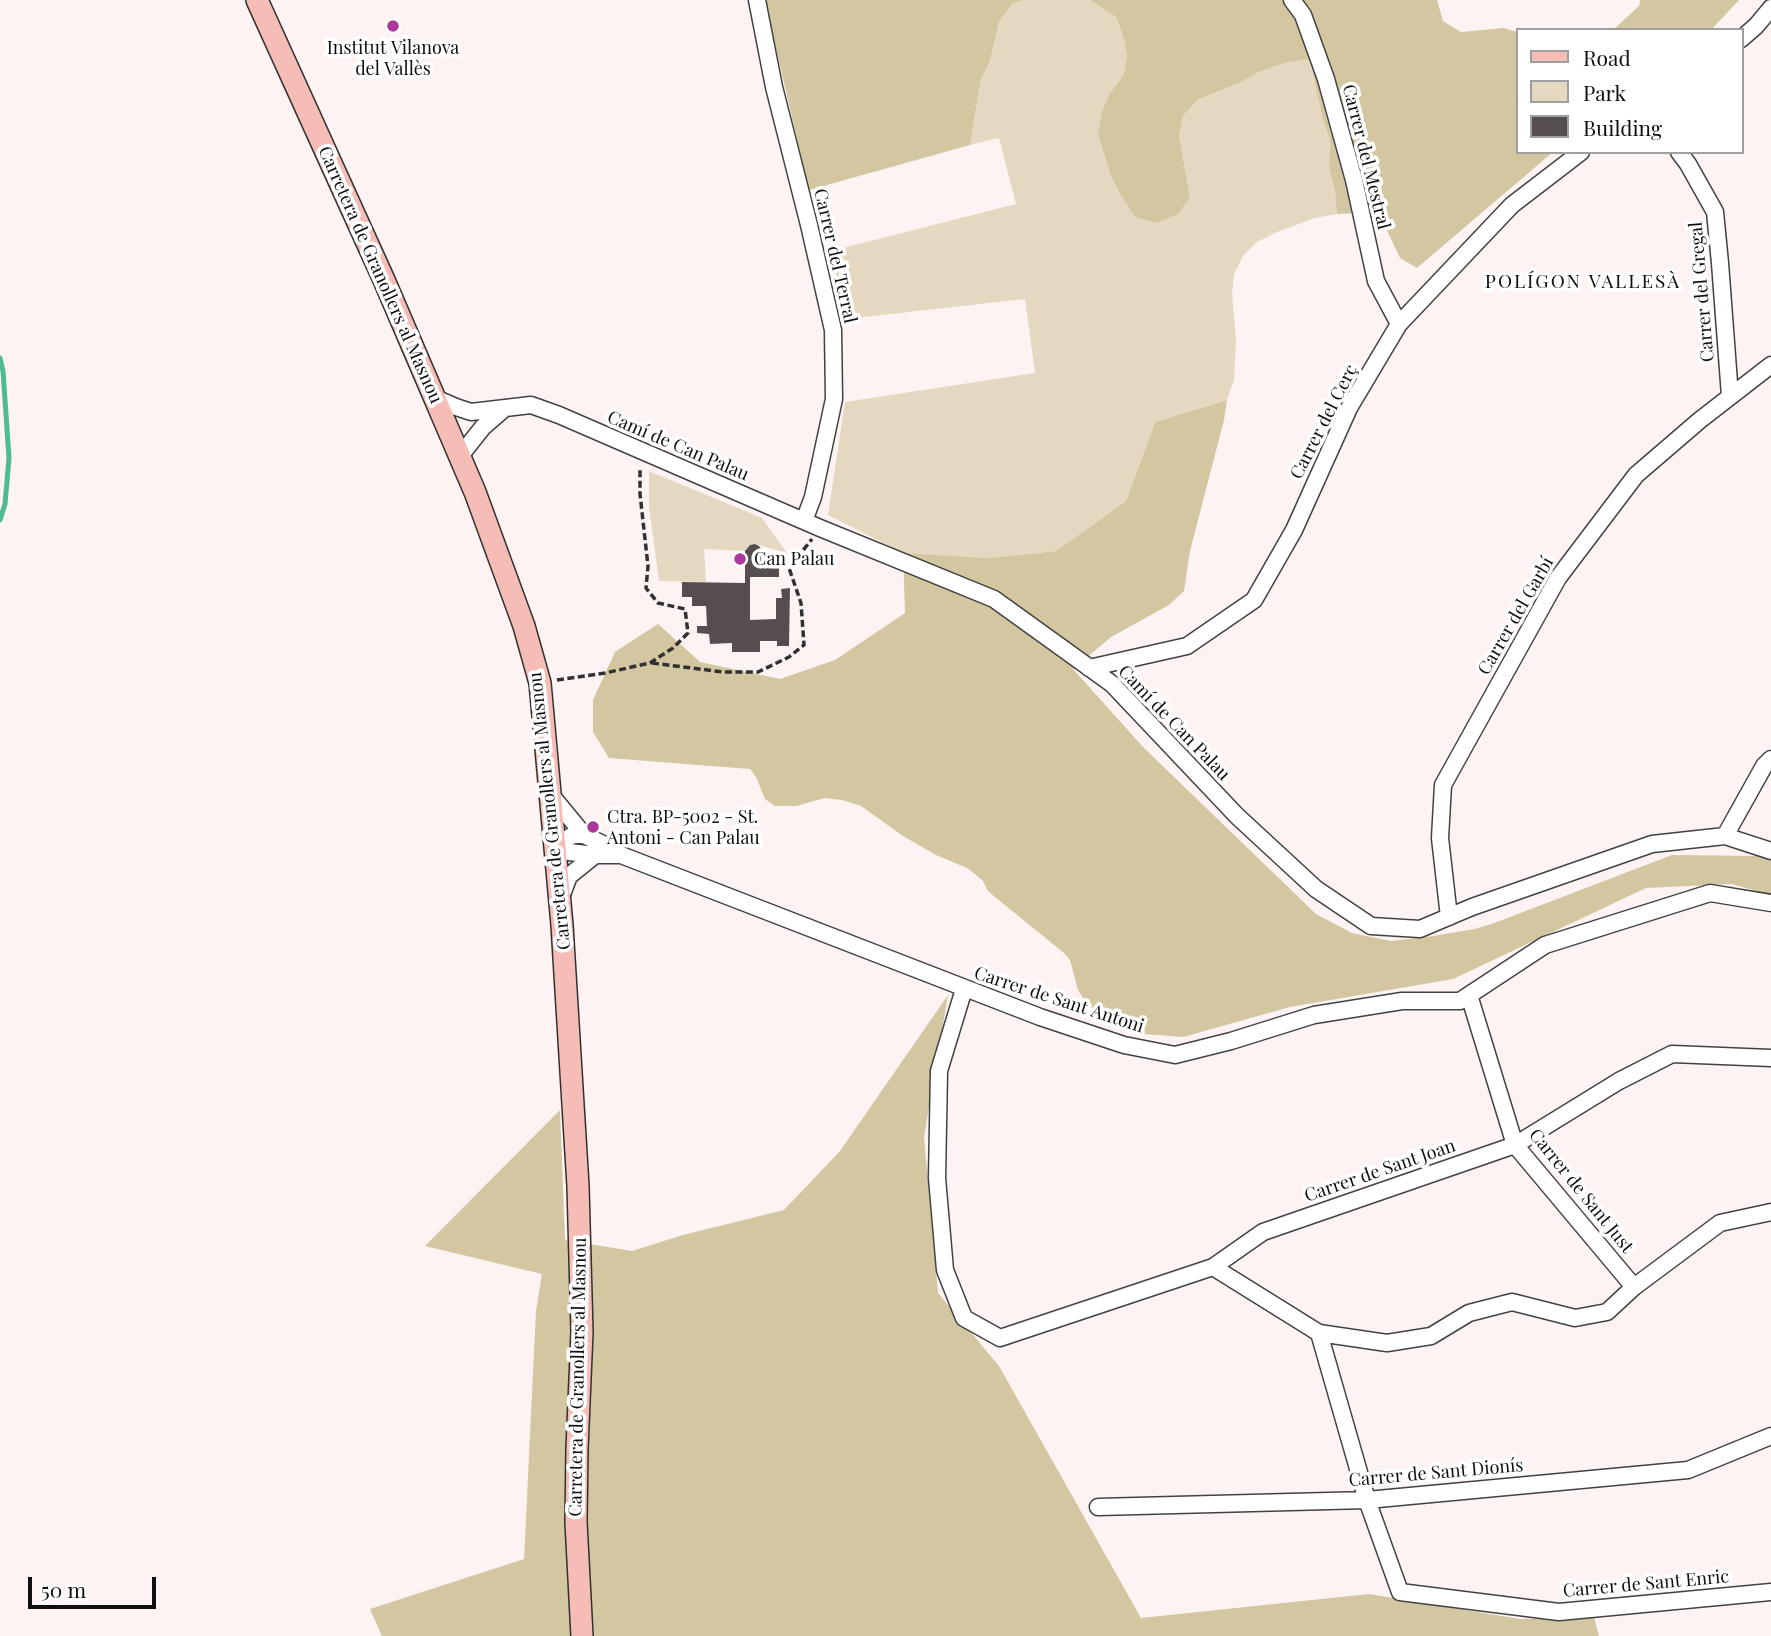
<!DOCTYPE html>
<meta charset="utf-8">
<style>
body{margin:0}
#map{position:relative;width:1771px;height:1636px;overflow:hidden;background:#fdf3f3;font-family:"Playfair Display",serif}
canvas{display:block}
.legend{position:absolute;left:1516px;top:28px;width:228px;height:126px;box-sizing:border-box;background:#fff;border:2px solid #9f9f9f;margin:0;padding:9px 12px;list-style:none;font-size:21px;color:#0f0f0f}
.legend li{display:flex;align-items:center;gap:14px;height:35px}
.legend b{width:35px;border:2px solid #9f9f9f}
.scale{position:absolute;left:28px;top:1577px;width:128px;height:32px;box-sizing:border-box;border:4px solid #0f0f0f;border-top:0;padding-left:9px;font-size:21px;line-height:24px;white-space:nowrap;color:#0f0f0f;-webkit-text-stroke:5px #fff;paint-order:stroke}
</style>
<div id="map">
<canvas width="1771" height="1636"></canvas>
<ul class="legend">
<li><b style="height:9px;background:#f5bdb6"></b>Road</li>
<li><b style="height:19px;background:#e4d9c0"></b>Park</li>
<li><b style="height:19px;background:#564d50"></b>Building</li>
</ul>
<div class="scale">50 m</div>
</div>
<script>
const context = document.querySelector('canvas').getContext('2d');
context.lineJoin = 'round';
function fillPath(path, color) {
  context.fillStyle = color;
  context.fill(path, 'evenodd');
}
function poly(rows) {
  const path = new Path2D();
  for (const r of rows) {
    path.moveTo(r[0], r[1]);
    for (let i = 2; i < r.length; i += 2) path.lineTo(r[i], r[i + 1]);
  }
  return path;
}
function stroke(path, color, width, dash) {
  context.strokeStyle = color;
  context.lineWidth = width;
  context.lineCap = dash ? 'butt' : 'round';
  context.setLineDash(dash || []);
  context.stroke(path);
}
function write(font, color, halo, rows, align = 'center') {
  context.font = font + ' "Playfair Display",serif';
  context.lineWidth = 7;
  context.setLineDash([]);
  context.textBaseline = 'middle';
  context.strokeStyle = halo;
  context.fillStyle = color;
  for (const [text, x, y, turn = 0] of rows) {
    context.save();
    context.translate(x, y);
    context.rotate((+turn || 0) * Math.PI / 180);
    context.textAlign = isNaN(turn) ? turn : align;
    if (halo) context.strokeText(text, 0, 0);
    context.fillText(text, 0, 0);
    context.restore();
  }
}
fillPath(poly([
 [1024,0,1090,0,1116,17,1123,36,1127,56,1123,76,1110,93,1111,176,1121,196,1135,217,1190,197,1179,136,1183,116,1199,100,1239,83,1259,72,1285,63,1311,59,1323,120,1330,141,1329,167,1335,192,1337,214,1315,218,1277,232,1257,242,1243,256,1234,274,1232,294,1236,339,1235,359,1234,380,1227,400,1155,422,1126,501,1056,551,990,558,903,553,828,515,845,402,1035,373,1025,299,846,319,831,251,1016,204,999,138,970,145,981,79,990,61,999,22,1012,4],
 [649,471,762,518,787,553,755,544,750,545,745,551,704,549,706,582,659,581,649,507]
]), '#e4d9c0');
fillPath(poly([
 [767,0,1024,0,1012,4,999,22,990,61,981,79,970,145,809,190,767,10],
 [1090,0,1437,0,1443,21,1461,32,1504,28,1517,32,1517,152,1553,152,1417,268,1400,258,1383,222,1361,213,1337,214,1335,192,1329,167,1330,141,1323,120,1310,59,1285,63,1259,72,1239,83,1198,100,1183,116,1179,136,1190,197,1178,214,1157,223,1135,217,1121,196,1111,176,1098,134,1102,112,1110,93,1123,76,1127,56,1123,36,1116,17],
 [1640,0,1739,0,1711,30,1613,30,1639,6],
 [1227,400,1224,420,1190,551,1184,591,1169,605,1111,637,1073,669,1143,747,1316,914,1352,933,1371,937,1391,941,1433,936,1475,929,1497,922,1672,855,1762,856,1771,860,1771,895,1732,884,1646,888,1453,979,1290,1007,1183,1037,1143,1034,1122,1027,1100,1016,1085,1001,1078,990,1070,960,1064,953,995,897,988,891,983,881,975,874,967,868,936,855,903,836,861,806,842,800,825,798,796,806,775,806,765,799,756,777,750,769,609,758,593,732,593,700,615,652,658,624,700,662,780,679,835,660,905,613,903,553,990,558,1056,551,1126,501,1155,422],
 [948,995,924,1137,938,1293,999,1366,1141,1618,1369,1594,1520,1619,1594,1617,1599,1636,382,1636,370,1609,524,1559,536,1311,542,1274,425,1246,560,1110,565,1240,632,1251,683,1235,784,1210,840,1151]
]), '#d3c7a1');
stroke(poly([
 [0,358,3,371,9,458,5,504,0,520]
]), '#4ebc92', 5);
fillPath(poly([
 [755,544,759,546,762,550,761,560,779,560,779,577,750,577,750,620,776,619,776,598,782,598,781,589,790,588,789,646,777,646,777,641,760,641,760,652,732,652,732,643,710,644,709,634,697,633,697,626,707,626,706,606,692,606,692,597,682,597,682,582,745,583,745,551,750,545]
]), '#564d50');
const minor = poly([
 [757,0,774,87,809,225,833,330,834,399,813,497,804,521],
 [1292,0,1303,15,1326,79,1354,180,1376,281,1399,324],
 [1741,39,1756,26,1771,8],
 [1679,152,1688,164,1715,212,1720,263,1730,396],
 [435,398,456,407,471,412,531,405,559,415,820,528,994,599,1112,684,1237,816,1316,889,1371,926,1420,929,1472,907,1652,844,1725,836,1771,851],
 [460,456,483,427,505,408],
 [1089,668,1187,646,1254,600,1294,530,1349,408,1399,324,1512,205,1581,152],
 [551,795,584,835,607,846,621,855,1040,1017,1124,1045,1175,1055,1231,1041,1314,1015,1402,1001,1460,1001,1545,945,1710,893,1771,903],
 [584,835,573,835,555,846,561,851,595,855,621,855],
 [1725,836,1764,766,1771,759],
 [561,897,569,876,595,855],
 [1449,917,1440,838,1443,785,1558,578,1636,475,1700,420,1771,365],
 [964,989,939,1071,937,1178,945,1270,964,1318,1000,1338,1213,1267,1263,1232,1515,1145,1619,1081,1672,1054,1771,1058],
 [1469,995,1515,1145,1634,1287],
 [1213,1267,1319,1333,1387,1343,1431,1336,1469,1313,1512,1302,1575,1318,1607,1312,1634,1287,1720,1223,1771,1212],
 [1319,1333,1367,1500,1400,1592,1559,1612,1771,1592],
 [1098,1507,1367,1500,1688,1470,1771,1436]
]);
const secondary = poly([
 [257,0,384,280,475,492,524,626,540,683,562,925,578,1186,582,1332,577,1449,576,1522,582,1636]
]);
stroke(minor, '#424242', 19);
stroke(secondary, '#313131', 24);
stroke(poly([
 [652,663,723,672,758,672,789,657,804,645,801,603,789,568,812,539],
 [557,680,605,673,650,663,673,648,688,633,685,609,658,603,646,588,648,566,640,494,640,467]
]), '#313131', 3.5, [7, 3.5]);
stroke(minor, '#fff', 16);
stroke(secondary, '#f5bdb6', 21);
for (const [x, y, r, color] of [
 [393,26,7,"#ae3899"],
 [740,559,7,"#ae3899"],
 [593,827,7,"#ae3899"]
]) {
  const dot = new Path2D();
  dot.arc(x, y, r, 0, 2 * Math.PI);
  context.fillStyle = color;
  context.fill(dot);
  stroke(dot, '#fff', 2.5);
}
write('18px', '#0f0f0f', '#fff', [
 ["Institut Vilanova",393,48,"center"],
 ["del Vallès",393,69,"center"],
 ["Can Palau",754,559],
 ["Ctra. BP-5002 - St.",607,817],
 ["Antoni - Can Palau",607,838]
], 'left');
write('18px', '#0f0f0f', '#fff', [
 ["Carrer del Mestral",1366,157,76],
 ["Carrer del Terral",835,256,77],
 ["Carretera de Granollers al Masnou",380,275,66],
 ["Carrer del Gregal",1702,292,-95],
 ["Carrer del Cerç",1324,422,-63],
 ["Camí de Can Palau",678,446,23],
 ["Carrer del Garbí",1516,616,-60],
 ["Camí de Can Palau",1174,723,46],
 ["Carretera de Granollers al Masnou",550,811,-96],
 ["Carrer de Sant Antoni",1059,1000,18],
 ["Carrer de Sant Joan",1380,1171,-19],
 ["Carrer de Sant Just",1581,1191,51],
 ["Carretera de Granollers al Masnou",578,1377,-89],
 ["Carrer de Sant Dionís",1436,1473,-5],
 ["Carrer de Sant Enric",1646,1584,-5]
]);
context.letterSpacing = '2px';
write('19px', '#0f0f0f', '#fff', [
 ["POLÍGON VALLESÀ",1583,282]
]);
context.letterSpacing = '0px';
</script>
